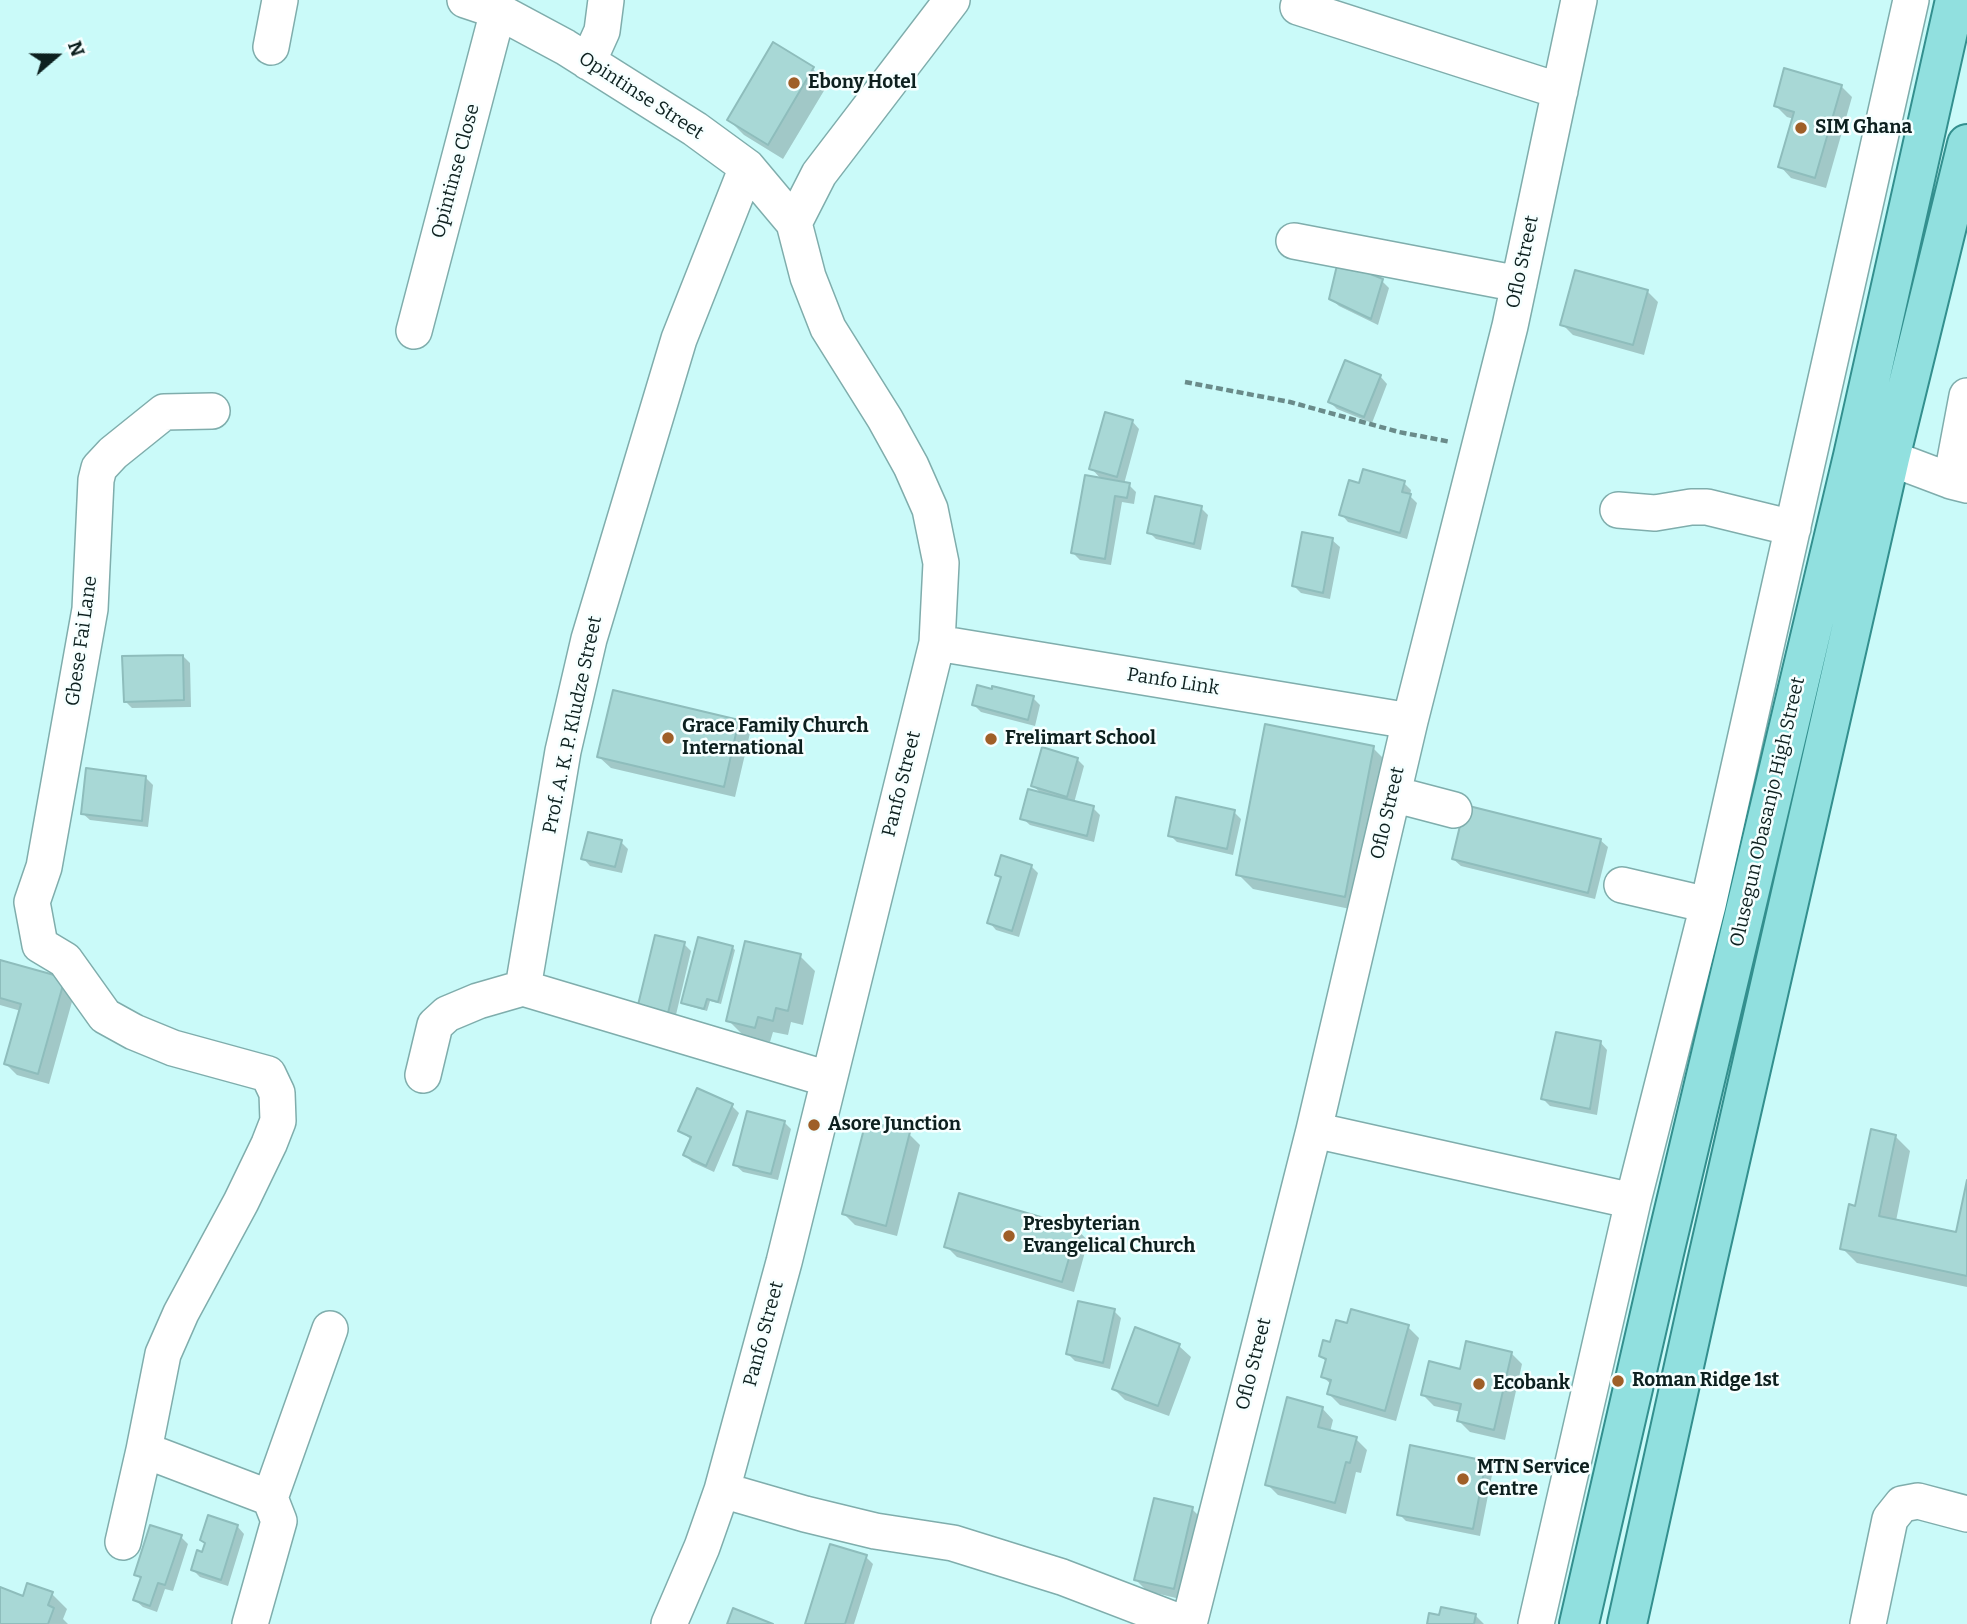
<!DOCTYPE html>
<style>
body{margin:0}
#map{position:relative;width:1967px;height:1624px;overflow:hidden;background:#cafaf9;font-family:Bitter,serif}
canvas{display:block}
.north{position:absolute;left:21px;top:21px;width:70px;height:70px;-webkit-text-stroke:5px #f6ffff;paint-order:stroke;rotate:70deg;font-size:19px;font-weight:700;line-height:28px;text-align:center;color:#0d201f}
.north::after{content:'';display:block;margin:auto;width:24px;height:32px;background:#0d201f;clip-path:polygon(50% 0,100% 100%,50% 72%,0 100%)}
</style>
<div id="map">
<canvas width="1967" height="1624"></canvas>
<div class="north">N</div>
</div>
<script>
const context = document.querySelector('canvas').getContext('2d');
context.lineJoin = 'round';
function fillPath(path, color) {
  context.fillStyle = color;
  context.fill(path, 'evenodd');
}
function poly(rows) {
  const path = new Path2D();
  for (const r of rows) {
    path.moveTo(r[0], r[1]);
    for (let i = 2; i < r.length; i += 2) path.lineTo(r[i], r[i + 1]);
  }
  return path;
}
function stroke(path, color, width, dash) {
  context.strokeStyle = color;
  context.lineWidth = width;
  context.lineCap = dash ? 'butt' : 'round';
  context.setLineDash(dash || []);
  context.stroke(path);
}
function write(font, color, halo, rows, align = 'center') {
  context.font = font + ' Bitter,serif';
  context.lineWidth = 5;
  context.setLineDash([]);
  context.textBaseline = 'middle';
  context.strokeStyle = halo;
  context.fillStyle = color;
  for (const [text, x, y, turn = 0] of rows) {
    context.save();
    context.translate(x, y);
    context.rotate((+turn || 0) * Math.PI / 180);
    context.textAlign = isNaN(turn) ? turn : align;
    if (halo) context.strokeText(text, 0, 0);
    context.fillText(text, 0, 0);
    context.restore();
  }
}
fillPath(poly([
 [813,69,828,84,783,159,744,135,729,120],
 [1841,86,1852,97,1826,188,1791,178,1780,166,1794,119,1787,117,1776,106],
 [1382,281,1389,288,1378,325,1339,306,1331,299],
 [1647,291,1658,302,1644,355,1573,335,1562,324],
 [1380,376,1387,384,1372,423,1337,409,1330,402],
 [1132,421,1139,429,1124,484,1129,485,1136,492,1134,504,1122,502,1111,565,1080,560,1073,553,1102,480,1091,468],
 [1404,483,1411,490,1410,496,1417,503,1407,539,1348,522,1341,514,1360,485],
 [1201,508,1208,515,1201,550,1156,539,1149,532],
 [1332,540,1340,547,1330,599,1301,593,1294,586],
 [183,656,190,663,191,707,132,708,125,701],
 [1033,698,1040,705,1035,726,981,712,974,705],
 [738,721,750,733,735,797,611,768,599,757],
 [1373,748,1388,763,1360,911,1253,889,1238,874],
 [1077,759,1084,766,1074,803,1093,808,1100,815,1094,842,1030,825,1022,818,1042,794,1033,786],
 [145,777,153,785,148,827,90,820,82,813],
 [1234,812,1241,819,1233,855,1177,842,1170,835],
 [1600,840,1608,847,1595,899,1461,866,1453,859],
 [621,842,628,849,622,873,590,866,583,858],
 [1031,866,1038,873,1019,937,996,930,989,922,1002,880,997,874],
 [684,944,691,951,675,1019,647,1012],
 [732,947,735,950,721,1004,710,1001,707,1011,686,1005,683,1002],
 [800,956,815,971,803,1025,791,1022,788,1035,773,1032,770,1042,743,1035,728,1020],
 [0,961,75,991,49,1084,17,1075,6,1064,21,1011,0,1005],
 [1600,1042,1607,1050,1597,1115,1550,1106,1543,1099],
 [732,1106,739,1113,714,1172,692,1162,685,1155,692,1140,680,1131],
 [784,1122,791,1129,778,1180,743,1172,735,1165],
 [909,1134,920,1145,897,1236,855,1225,844,1214],
 [1895,1136,1910,1151,1896,1221,1957,1234,1967,1189,1967,1287,1857,1263,1842,1248,1857,1208],
 [1077,1229,1088,1241,1074,1292,957,1257,946,1246],
 [1114,1311,1121,1318,1110,1369,1075,1361,1068,1354],
 [1348,1325,1408,1327,1419,1338,1396,1421,1340,1405,1329,1394,1332,1385,1323,1377,1327,1362,1321,1356],
 [1179,1346,1191,1357,1169,1416,1125,1400,1114,1389],
 [1511,1353,1522,1364,1505,1440,1470,1432,1459,1421,1461,1412,1434,1406,1423,1395,1461,1371],
 [1322,1408,1333,1420,1330,1432,1356,1439,1367,1450,1361,1473,1356,1472,1346,1514,1278,1495,1267,1484],
 [1485,1462,1493,1470,1480,1536,1406,1521,1399,1514],
 [1192,1509,1203,1520,1184,1600,1147,1591,1136,1580],
 [237,1526,244,1534,228,1586,200,1577,193,1570,203,1554],
 [181,1537,188,1544,173,1591,165,1589,157,1612,143,1607,135,1600,142,1580,136,1574],
 [866,1557,873,1564,854,1624,807,1624],
 [0,1589,24,1598,52,1594,67,1609,63,1619,68,1624,0,1624],
 [1475,1615,1484,1624,1429,1624]
]), '#0003');
const building = poly([
 [773,42,814,67,768,145,727,120,773,42],
 [1784,68,1842,85,1815,178,1778,167,1794,112,1774,106,1784,68],
 [1338,261,1383,279,1371,319,1329,299,1338,261],
 [1575,270,1648,290,1633,345,1560,325,1575,270],
 [1345,360,1381,375,1364,417,1328,402,1345,360],
 [1105,412,1133,420,1117,477,1089,469,1105,412],
 [1363,469,1405,481,1402,492,1411,494,1400,533,1339,515,1349,480,1359,483,1363,469],
 [1085,475,1130,483,1127,498,1115,496,1105,559,1071,553,1085,475],
 [1155,496,1202,506,1194,544,1147,533,1155,496],
 [1302,532,1333,538,1323,593,1292,586,1302,532],
 [183,655,184,700,124,702,122,656,183,655],
 [977,685,992,689,992,686,1034,696,1028,720,972,705,977,685],
 [613,690,739,720,724,787,597,757,613,690],
 [1265,724,1374,746,1345,897,1236,875,1265,724],
 [1042,747,1078,758,1067,797,1031,786,1042,747],
 [86,768,146,776,142,821,81,814,86,768],
 [1028,789,1094,806,1087,836,1020,819,1028,789],
 [1176,797,1235,810,1227,849,1168,836,1176,797],
 [1465,805,1601,839,1588,893,1452,859,1465,805],
 [588,832,622,840,615,867,581,859,588,832],
 [1001,855,1032,865,1012,931,987,923,1001,877,995,875,1001,855],
 [655,935,685,942,668,1013,638,1005,655,935],
 [698,937,733,946,718,1002,707,999,704,1009,681,1003,698,937],
 [745,941,801,954,788,1011,776,1008,773,1021,758,1017,755,1028,726,1021,745,941],
 [0,960,65,978,38,1074,4,1064,21,1004,0,998,0,960],
 [1556,1032,1601,1041,1590,1109,1541,1099,1556,1032],
 [697,1088,733,1104,706,1166,683,1155,691,1137,678,1131,697,1088],
 [747,1111,785,1121,771,1174,733,1165,747,1111],
 [866,1121,910,1132,886,1226,842,1214,866,1121],
 [1871,1129,1896,1135,1879,1216,1956,1232,1967,1180,1967,1276,1840,1249,1849,1204,1855,1206,1871,1129],
 [959,1193,1078,1228,1062,1282,944,1247,959,1193],
 [1078,1301,1115,1309,1103,1363,1066,1354,1078,1301],
 [1351,1309,1409,1325,1385,1411,1327,1394,1331,1380,1321,1377,1326,1359,1319,1356,1323,1340,1330,1342,1336,1320,1347,1323,1351,1309],
 [1135,1327,1180,1344,1158,1406,1112,1389,1135,1327],
 [1466,1341,1512,1352,1494,1430,1457,1421,1461,1404,1421,1395,1429,1361,1460,1369,1466,1341],
 [1287,1397,1323,1407,1318,1427,1357,1437,1350,1463,1346,1462,1335,1503,1265,1485,1287,1397],
 [1410,1445,1486,1461,1473,1529,1397,1515,1410,1445],
 [1154,1498,1193,1507,1174,1589,1134,1580,1154,1498],
 [208,1515,238,1525,221,1580,191,1570,197,1550,202,1552,205,1543,200,1540,208,1515],
 [150,1525,182,1535,165,1585,158,1583,150,1606,133,1600,141,1577,134,1575,150,1525],
 [830,1544,867,1555,845,1624,805,1624,830,1544],
 [27,1583,53,1592,48,1605,54,1608,48,1624,0,1624,0,1587,23,1596,27,1583],
 [1441,1607,1476,1614,1474,1624,1427,1624,1429,1613,1439,1615,1441,1607],
 [733,1608,773,1624,727,1624,733,1608]
]);
fillPath(building, '#a8d8d6');
stroke(building, '#8ebdbc', 2);
const minor = poly([
 [465,0,498,11,565,47,695,129,747,167,794,223],
 [1298,7,1560,91],
 [271,47,280,0],
 [588,62,602,31,606,0],
 [1294,241,1519,284],
 [414,331,498,11],
 [1890,458,1951,481,1967,485],
 [1951,481,1967,396],
 [1618,510,1655,513,1691,507,1707,507,1793,528],
 [937,643,1410,721],
 [1393,794,1454,810],
 [1622,885,1708,905],
 [523,988,563,751,589,639,679,339,747,167],
 [523,988,828,1079],
 [423,1075,435,1025,447,1014,478,1001,523,988],
 [1314,1130,1633,1201],
 [144,1450,163,1354,181,1313,241,1202,269,1144,278,1121,277,1093,268,1074,173,1048,134,1032,105,1016,65,960,40,945,32,902,44,867,90,609,96,480,99,468,113,453,164,412,212,411],
 [722,1490,805,1514,875,1531,953,1543,1062,1577,1185,1624],
 [270,1498,330,1329],
 [123,1542,144,1450,270,1498,279,1521,250,1624],
 [669,1624,702,1547,722,1490,784,1262,937,643,941,563,930,509,911,466,885,419,828,328,808,277,794,223,819,174,952,0],
 [1189,1624,1314,1130,1410,721,1510,326,1579,0],
 [1536,1624,1633,1201,1708,905,1911,0],
 [1868,1624,1890,1519,1902,1504,1918,1501,1967,1514]
]);
const major = poly([
 [1579,1624,1664,1253,1853,456,1955,0],
 [1627,1624,1707,1262,1890,458,1967,144]
]);
stroke(minor, '#7fadac', 38);
stroke(major, '#338f8e', 42);
stroke(poly([
 [1185,382,1290,402,1399,432,1451,442]
]), '#6a8b8a', 4.5, [7, 3.5]);
stroke(minor, '#fff', 35);
stroke(major, '#91e0df', 38);
for (const [x, y, r, color] of [
 [794,83,7,"#9f5f28"],
 [1801,128,7,"#9f5f28"],
 [668,738,7,"#9f5f28"],
 [991,739,7,"#9f5f28"],
 [814,1125,7,"#9f5f28"],
 [1009,1236,7,"#9f5f28"],
 [1618,1381,7,"#9f5f28"],
 [1479,1384,7,"#9f5f28"],
 [1463,1479,7,"#9f5f28"]
]) {
  const dot = new Path2D();
  dot.arc(x, y, r, 0, 2 * Math.PI);
  context.fillStyle = color;
  context.fill(dot);
  stroke(dot, '#f6ffff', 2.5);
}
write('bold 19px', '#0d201f', '#f6ffff', [
 ["Ebony Hotel",808,83],
 ["SIM Ghana",1815,128],
 ["Grace Family Church",682,727],
 ["International",682,749],
 ["Frelimart School",1005,739],
 ["Asore Junction",828,1125],
 ["Presbyterian",1023,1225],
 ["Evangelical Church",1023,1247],
 ["Roman Ridge 1st",1632,1381],
 ["Ecobank",1493,1384],
 ["MTN Service",1477,1468],
 ["Centre",1477,1490]
], 'left');
write('19px', '#0d201f', '#f6ffff', [
 ["Opintinse Street",641,96,33],
 ["Opintinse Close",456,171,-75],
 ["Oflo Street",1523,262,-78],
 ["Gbese Fai Lane",82,641,-82],
 ["Panfo Link",1173,682,9],
 ["Prof. A. K. P. Kludze Street",573,725,-78],
 ["Panfo Street",902,784,-76],
 ["Olusegun Obasanjo High Street",1768,812,-77],
 ["Oflo Street",1388,813,-77],
 ["Panfo Street",764,1334,-75],
 ["Oflo Street",1254,1364,-76]
]);
</script>
